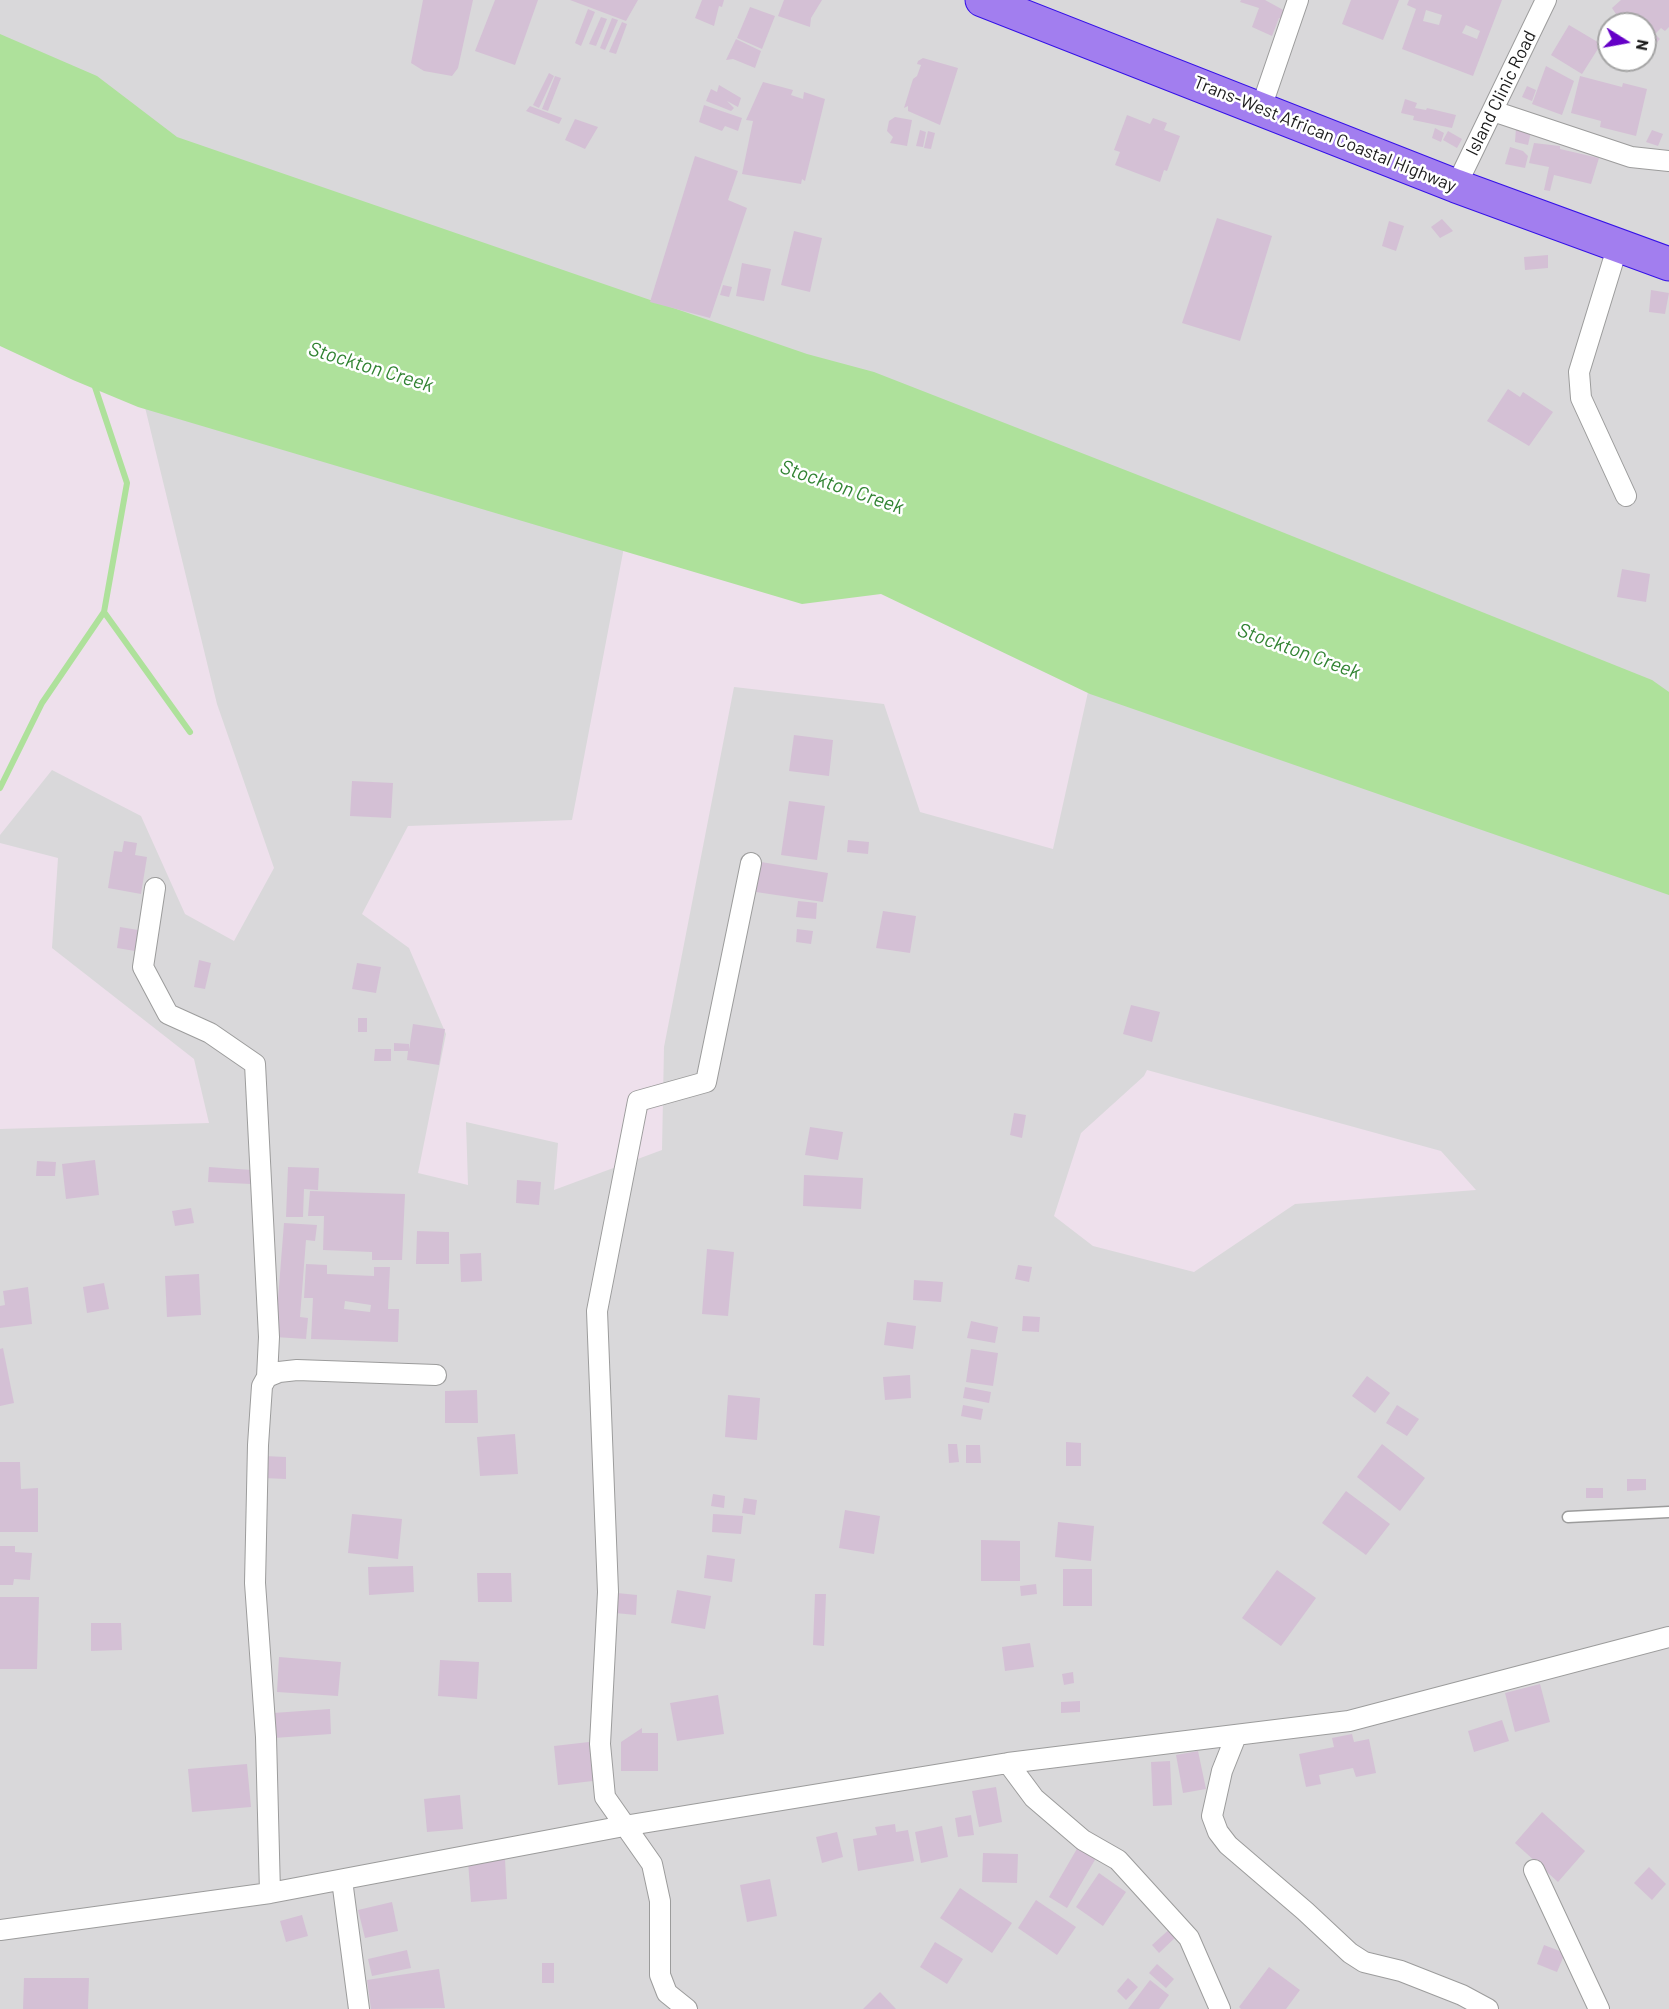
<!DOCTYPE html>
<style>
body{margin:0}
#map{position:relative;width:1669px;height:2009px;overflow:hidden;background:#eee0ec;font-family:Barlow,sans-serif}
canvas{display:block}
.north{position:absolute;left:1597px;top:12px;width:60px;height:60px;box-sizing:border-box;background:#fff;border:2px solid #a4a4a4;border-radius:50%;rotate:101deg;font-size:16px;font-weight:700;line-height:24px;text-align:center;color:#1b1b1b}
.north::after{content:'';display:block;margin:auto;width:21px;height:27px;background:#6500c7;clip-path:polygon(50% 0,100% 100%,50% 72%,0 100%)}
</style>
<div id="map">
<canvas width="1669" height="2009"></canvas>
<div class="north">N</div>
</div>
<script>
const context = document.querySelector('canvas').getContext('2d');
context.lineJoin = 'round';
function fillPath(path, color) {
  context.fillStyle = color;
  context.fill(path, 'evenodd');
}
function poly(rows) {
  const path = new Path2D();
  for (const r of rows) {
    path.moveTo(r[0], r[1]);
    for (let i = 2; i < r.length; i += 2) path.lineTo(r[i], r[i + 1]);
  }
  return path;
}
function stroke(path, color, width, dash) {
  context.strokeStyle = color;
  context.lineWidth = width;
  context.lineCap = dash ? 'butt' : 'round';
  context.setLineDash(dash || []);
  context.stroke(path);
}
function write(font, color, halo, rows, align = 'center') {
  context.font = font + ' Barlow,sans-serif';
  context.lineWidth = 5;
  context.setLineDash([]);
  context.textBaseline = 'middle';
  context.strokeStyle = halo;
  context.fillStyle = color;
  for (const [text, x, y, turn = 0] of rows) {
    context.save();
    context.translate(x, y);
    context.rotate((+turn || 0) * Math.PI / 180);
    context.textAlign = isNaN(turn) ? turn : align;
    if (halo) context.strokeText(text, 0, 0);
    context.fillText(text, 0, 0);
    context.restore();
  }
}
fillPath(poly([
 [0,0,1669,0,1669,2009,0,2009,0,1129,209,1123,194,1059,52,948,58,858,0,843,0,835,52,770,141,816,185,914,234,941,274,868,217,704,142,395,625,542,572,820,408,826,362,914,409,948,446,1034,418,1173,468,1185,466,1122,558,1143,554,1190,662,1150,664,1047,734,687,884,704,920,812,1053,849,1123,535,0,97],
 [1609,24,1645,24,1645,60,1609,60],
 [1147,1070,1441,1151,1476,1190,1295,1204,1194,1272,1093,1246,1054,1216,1081,1133,1144,1076]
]), '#d9d8da');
fillPath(poly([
 [0,34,97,76,177,137,807,354,874,372,1202,500,1652,680,1669,692,1669,895,1090,694,881,594,802,604,138,407,73,380,0,346]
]), '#aee19b');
stroke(poly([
 [104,612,190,732],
 [0,788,42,703,104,612,127,483,94,384]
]), '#aee19b', 6);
fillPath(poly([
 [423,0,473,0,458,68,452,76,424,71,411,63],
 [495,0,538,0,515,65,475,51],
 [570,0,638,0,626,21],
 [702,0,724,0,722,7,719,6,714,26,695,18],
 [784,0,822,0,811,18,810,27,778,16],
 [1241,0,1265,0,1287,12,1284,20,1279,18,1272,36,1252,27,1259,8,1240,2],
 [1351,0,1399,0,1383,40,1342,24],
 [1409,0,1502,0,1473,76,1402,49,1416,9,1407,5],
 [1426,10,1442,15,1439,25,1423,21],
 [1466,25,1480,31,1477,39,1462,33],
 [1621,0,1669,0,1669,27,1665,31,1661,28,1655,34,1660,39,1649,50,1645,45,1645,24,1611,24,1608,21,1616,14,1612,8],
 [750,7,775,16,762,49,737,38],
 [588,9,595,12,581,46,575,43],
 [601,17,607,19,596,46,589,44],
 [612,18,618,20,605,50,600,48],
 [622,22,627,24,616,54,609,52],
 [1569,25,1601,44,1582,74,1551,55],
 [736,39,761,51,755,68,733,59,726,60],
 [923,58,958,68,940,125,908,111,908,106,904,108,913,79,917,76,921,65,917,64,918,61],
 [1546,66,1574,81,1562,115,1532,104],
 [549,73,554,76,539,108,533,105],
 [555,76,561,78,548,111,542,109],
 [1580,76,1622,87,1623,83,1647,89,1636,136,1600,127,1601,121,1571,113],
 [763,82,793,90,791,95,803,99,804,92,825,99,805,181,802,179,801,184,742,174,753,121,746,120],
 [719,85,741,98,738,107,727,101,734,108,731,111,706,101,711,89,717,92],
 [1527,86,1536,90,1532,101,1522,97],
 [1405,99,1417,103,1415,108,1426,110,1427,108,1456,115,1452,128,1413,120,1414,116,1401,113],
 [704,105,742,118,738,131,725,126,722,131,699,122],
 [530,106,562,118,559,124,526,111],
 [1127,115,1150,124,1153,118,1167,123,1164,130,1180,136,1167,171,1164,170,1160,182,1115,165,1120,152,1114,150],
 [895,117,912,120,907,146,890,143,893,137,887,131,889,121],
 [575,119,598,127,585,149,565,140],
 [1435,128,1444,133,1441,142,1432,138],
 [1516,128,1531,132,1528,145,1515,142],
 [920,130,926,132,923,147,916,146],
 [1652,130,1663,134,1658,146,1646,142],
 [928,131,935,133,931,149,924,148],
 [1448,131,1462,139,1457,148,1443,140],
 [1534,143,1560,146,1560,149,1599,158,1591,184,1554,175,1550,191,1544,190,1549,167,1529,163],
 [1510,147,1523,151,1528,156,1525,168,1505,164],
 [695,156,738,171,728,200,747,208,710,318,650,302],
 [1217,218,1272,236,1240,341,1182,323],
 [1442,219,1453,231,1440,238,1431,227],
 [1389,221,1404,226,1396,251,1382,246],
 [794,231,822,238,810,292,781,285],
 [1548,255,1548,268,1525,270,1524,257],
 [742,263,771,269,764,301,736,296],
 [723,285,732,287,729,297,720,295],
 [1651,290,1669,293,1665,314,1649,312],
 [1508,389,1520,397,1523,392,1553,412,1529,446,1487,421],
 [1622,569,1650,574,1646,602,1617,597],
 [794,735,833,740,829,776,789,771],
 [352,781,393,783,391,818,350,816],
 [789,801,825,806,817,860,781,855],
 [848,840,869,842,868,854,847,852],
 [124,841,137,843,135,855,147,857,141,894,108,888,114,851,122,852],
 [761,862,828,873,823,902,756,892],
 [798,901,817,903,816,919,796,917],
 [883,911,916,916,910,953,876,948],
 [120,927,138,930,135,951,117,948],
 [797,929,813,931,811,944,796,942],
 [199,960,211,963,205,989,194,987],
 [357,963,381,967,376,993,352,989],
 [1131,1005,1160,1012,1152,1042,1123,1034],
 [358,1018,367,1018,367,1032,358,1032],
 [413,1024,445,1029,439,1065,407,1060,408,1051,394,1051,394,1043,409,1044,409,1050],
 [375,1049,391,1049,391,1061,374,1061],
 [1014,1113,1026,1115,1022,1138,1010,1135],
 [810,1127,843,1132,838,1160,805,1155],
 [95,1160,99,1195,66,1199,62,1164],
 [37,1161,56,1162,55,1176,36,1176],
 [209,1167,252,1170,251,1184,208,1182],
 [288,1167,319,1168,318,1190,304,1189,303,1217,286,1217],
 [804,1175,863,1178,861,1209,803,1206],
 [517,1180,541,1182,539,1205,516,1203],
 [310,1191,405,1194,402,1260,372,1260,372,1252,323,1250,324,1216,308,1216],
 [191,1208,194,1223,175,1226,172,1211],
 [284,1223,317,1225,315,1241,306,1240,300,1317,308,1318,306,1339,275,1337],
 [417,1231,449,1232,449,1264,416,1264],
 [707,1249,734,1252,728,1316,702,1314],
 [481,1253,482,1281,461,1282,460,1254],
 [306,1264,327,1265,327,1274,374,1276,374,1267,390,1267,388,1309,399,1309,398,1342,311,1339,313,1298,304,1298],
 [345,1301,371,1305,370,1312,344,1309],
 [1018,1265,1032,1267,1029,1282,1015,1279],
 [199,1274,201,1315,167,1317,165,1276],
 [914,1280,943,1282,941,1302,913,1300],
 [104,1283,109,1309,87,1313,83,1287],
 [28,1287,32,1324,0,1328,0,1306,5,1305,3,1291],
 [1023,1316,1040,1317,1039,1332,1022,1331],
 [971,1321,998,1327,995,1343,967,1338],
 [887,1322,916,1326,913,1349,884,1345],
 [3,1348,14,1403,0,1406,0,1349],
 [971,1349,998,1353,993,1386,966,1382],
 [910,1375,911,1398,885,1400,883,1377],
 [1367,1376,1390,1393,1375,1413,1352,1396],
 [965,1387,991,1392,989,1403,963,1398],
 [477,1390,478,1423,445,1423,445,1391],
 [728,1395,760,1398,757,1440,725,1437],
 [963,1405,983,1409,981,1420,961,1416],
 [1397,1405,1419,1419,1407,1436,1386,1423],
 [515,1434,518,1474,480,1476,477,1437],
 [1066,1442,1081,1443,1081,1466,1066,1466],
 [948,1444,957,1444,959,1462,949,1463],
 [1382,1444,1425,1478,1400,1511,1357,1477],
 [966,1445,980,1445,981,1463,966,1463],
 [264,1456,286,1457,286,1479,263,1478],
 [0,1462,20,1462,21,1489,38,1488,38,1532,0,1532],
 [1627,1479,1646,1479,1646,1490,1627,1491],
 [1586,1488,1603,1488,1603,1498,1586,1498],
 [1346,1491,1390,1524,1366,1555,1322,1523],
 [713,1494,725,1496,724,1508,711,1506],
 [744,1498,757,1500,755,1515,742,1513],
 [845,1510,880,1516,874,1554,839,1548],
 [352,1514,402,1519,398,1559,348,1553],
 [713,1514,743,1516,741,1534,712,1532],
 [1058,1522,1094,1526,1091,1561,1055,1557],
 [981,1540,1020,1541,1020,1581,981,1581],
 [0,1546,15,1546,15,1552,32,1553,30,1580,14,1579,13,1585,0,1585],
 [707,1555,735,1559,732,1582,704,1578],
 [413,1566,414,1592,369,1595,368,1567],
 [1063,1569,1092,1569,1092,1606,1063,1606],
 [1277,1570,1316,1598,1281,1646,1242,1618],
 [477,1573,511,1573,512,1602,478,1602],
 [1036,1584,1037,1594,1021,1596,1020,1586],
 [677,1590,711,1596,705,1629,671,1623],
 [617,1593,637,1595,636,1615,615,1613],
 [815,1594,826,1594,824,1646,813,1645],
 [0,1597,39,1597,37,1669,0,1669],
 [91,1623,121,1623,122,1650,91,1651],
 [1030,1643,1034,1667,1005,1671,1002,1647],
 [279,1657,341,1662,338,1696,277,1692],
 [440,1660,479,1662,477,1699,438,1696],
 [1073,1672,1074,1683,1064,1685,1062,1674],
 [1540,1684,1550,1722,1515,1732,1505,1693],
 [718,1695,724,1734,677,1741,670,1703],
 [1080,1701,1080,1712,1061,1713,1061,1702],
 [330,1709,331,1734,274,1738,273,1713],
 [1502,1720,1509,1741,1474,1752,1468,1731],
 [642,1728,642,1733,658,1733,658,1771,621,1771,621,1742],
 [1352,1734,1354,1742,1369,1739,1376,1773,1356,1777,1353,1768,1319,1775,1321,1784,1306,1787,1299,1754,1334,1747,1332,1738],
 [589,1742,593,1781,558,1785,554,1746],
 [1198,1751,1206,1789,1183,1793,1176,1755],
 [1170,1761,1172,1805,1153,1806,1151,1762],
 [247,1764,251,1807,192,1812,188,1769],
 [996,1787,1002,1822,979,1827,972,1791],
 [460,1795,463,1829,427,1832,424,1799],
 [1542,1812,1585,1851,1558,1882,1515,1843],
 [971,1815,974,1835,958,1837,955,1818],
 [895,1824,896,1832,908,1830,914,1861,858,1871,853,1839,877,1835,875,1827],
 [942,1826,948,1857,921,1863,915,1832],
 [837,1832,843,1857,822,1863,816,1837],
 [1078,1847,1096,1858,1067,1908,1049,1897],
 [983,1853,1018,1854,1017,1883,982,1882],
 [505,1859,507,1899,471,1902,468,1861],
 [1649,1867,1666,1884,1652,1900,1634,1883],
 [1099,1873,1126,1892,1103,1926,1076,1907],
 [770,1879,777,1916,747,1922,740,1885],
 [960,1888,1012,1923,992,1953,940,1918],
 [1036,1900,1076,1927,1057,1955,1018,1928],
 [392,1902,398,1931,365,1938,358,1910],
 [302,1915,308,1936,286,1942,280,1921],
 [1173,1926,1180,1933,1159,1953,1152,1945],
 [935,1942,963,1959,947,1984,920,1967],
 [1544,1945,1565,1953,1557,1972,1537,1964],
 [407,1950,411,1968,372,1976,368,1959],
 [542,1963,554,1963,554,1983,542,1983],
 [1157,1964,1174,1979,1166,1988,1149,1973],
 [1269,1967,1300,1990,1286,2009,1241,2009,1239,2007],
 [439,1969,445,2008,371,2009,367,1980],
 [24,1978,89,1978,88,2009,23,2009],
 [1128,1978,1138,1987,1126,2000,1117,1991],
 [1150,1980,1169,1995,1159,2009,1128,2009],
 [880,1992,896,2009,863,2009]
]), '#d4c0d5');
const lane = poly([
 [1568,1517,1669,1512]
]);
const street = poly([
 [1261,108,1298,0],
 [1493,111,1631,157,1669,161],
 [1456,186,1546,0],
 [1618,245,1579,372,1581,398,1626,496],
 [155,888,143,967,168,1014,210,1033,255,1064,269,1337,267,1377],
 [1236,1736,1222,1771,1212,1816,1218,1832,1228,1845,1305,1911,1350,1953,1364,1962,1401,1971,1462,1995,1488,2009],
 [1008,1763,1034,1798,1083,1840,1118,1860,1189,1938,1220,2009],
 [1534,1870,1599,2009],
 [342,1880,359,2009],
 [270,1893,266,1737,255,1583,258,1445,262,1386,267,1377,279,1372,297,1370,436,1375],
 [0,1930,270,1893,624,1826,1008,1763,1349,1721,1669,1637],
 [687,2009,667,1993,660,1975,660,1901,652,1864,605,1797,600,1744,608,1592,597,1311,638,1101,706,1082,751,863]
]);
const highway = poly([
 [982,0,1456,186,1669,264]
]);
stroke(lane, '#9c9c9c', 13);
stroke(street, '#9c9c9c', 22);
stroke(highway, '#3512e7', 35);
stroke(lane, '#fff', 10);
stroke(street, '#fff', 20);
stroke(highway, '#a27eef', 33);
write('18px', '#1b1b1b', '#fff', [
 ["Island Clinic Road",1501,93,-64],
 ["Trans-West African Coastal Highway",1325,134,22]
]);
write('italic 20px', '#318332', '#fff', [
 ["Stockton Creek",371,367,17],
 ["Stockton Creek",842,487,19],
 ["Stockton Creek",1299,651,20]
]);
</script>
